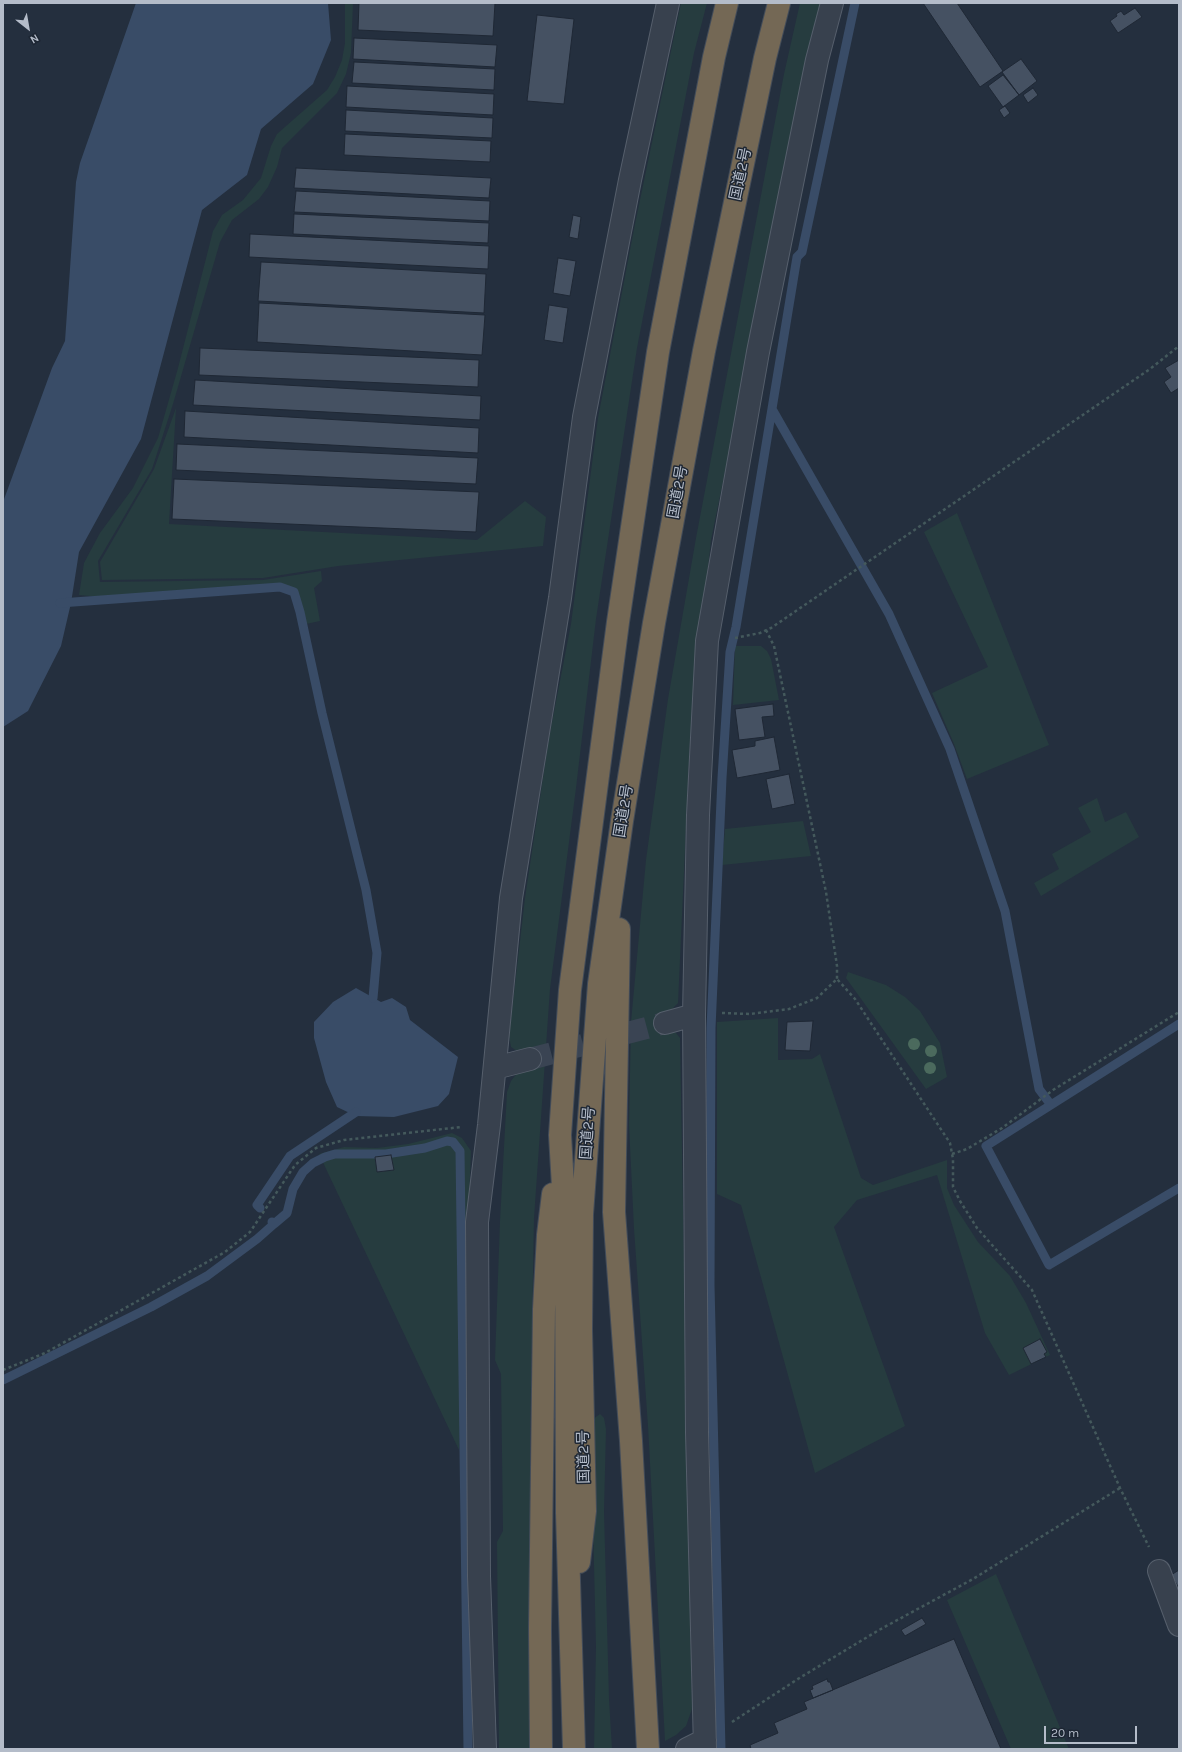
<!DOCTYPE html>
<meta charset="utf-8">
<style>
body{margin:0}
#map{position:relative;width:1182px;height:1752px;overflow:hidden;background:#242f3e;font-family:Karla,sans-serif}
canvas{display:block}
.frame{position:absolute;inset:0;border:4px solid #b4bcc9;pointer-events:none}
.north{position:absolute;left:8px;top:8px;width:40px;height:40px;-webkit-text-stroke:3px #1d2633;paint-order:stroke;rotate:149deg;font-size:11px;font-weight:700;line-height:16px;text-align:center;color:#b4bcc9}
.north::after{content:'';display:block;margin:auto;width:14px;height:18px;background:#b4bcc9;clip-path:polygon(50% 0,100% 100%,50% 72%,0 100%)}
.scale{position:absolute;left:1044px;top:1726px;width:93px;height:18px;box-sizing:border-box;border:2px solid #b4bcc9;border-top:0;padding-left:5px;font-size:12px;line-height:14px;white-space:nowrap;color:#b4bcc9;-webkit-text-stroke:3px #1d2633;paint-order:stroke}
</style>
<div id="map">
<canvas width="1182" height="1752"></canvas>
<div class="frame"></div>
<div class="north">N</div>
<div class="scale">20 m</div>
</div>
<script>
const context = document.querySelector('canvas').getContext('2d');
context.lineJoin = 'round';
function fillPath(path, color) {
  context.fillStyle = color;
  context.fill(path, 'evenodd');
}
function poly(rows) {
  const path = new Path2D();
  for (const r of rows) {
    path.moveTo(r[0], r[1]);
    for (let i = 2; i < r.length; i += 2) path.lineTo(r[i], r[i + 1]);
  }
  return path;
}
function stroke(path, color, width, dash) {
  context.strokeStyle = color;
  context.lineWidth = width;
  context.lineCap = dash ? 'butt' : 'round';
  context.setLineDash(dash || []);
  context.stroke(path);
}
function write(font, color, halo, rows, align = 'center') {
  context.font = font + ' Karla,"Noto Sans JP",sans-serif';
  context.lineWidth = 3;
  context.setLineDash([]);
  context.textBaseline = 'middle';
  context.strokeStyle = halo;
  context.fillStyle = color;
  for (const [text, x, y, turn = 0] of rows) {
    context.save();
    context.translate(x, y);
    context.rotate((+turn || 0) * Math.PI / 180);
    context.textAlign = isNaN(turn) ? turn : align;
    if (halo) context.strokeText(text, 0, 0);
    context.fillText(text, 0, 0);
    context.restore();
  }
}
fillPath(poly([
 [345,3,353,3,351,53,346,74,337,93,282,148,277,167,268,187,259,199,232,220,220,242,173,404,152,469,98,561,100,582,263,580,321,571,322,581,314,588,320,621,306,624,296,590,282,585,101,597,79,595,84,563,100,533,133,488,158,438,178,368,213,231,222,215,243,200,261,178,271,146,277,134,327,90,335,77,342,60,345,43],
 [681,3,707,3,694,53,637,348,596,619,576,788,550,989,534,1218,530,1441,532,1749,499,1749,497,1542,503,1531,501,1374,495,1360,500,1221,507,1092,511,1081,518,1072,520,1053,511,1047,509,1036,525,898,549,738,571,624,598,418,635,224],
 [800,3,821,3,711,540,690,740,678,1003,672,1009,663,1014,670,1029,676,1033,680,1038,692,1709,686,1726,676,1735,665,1741,648,1426,634,1229,629,1125,631,1022,646,860,668,699,696,538,784,74],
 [176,408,169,524,477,540,525,501,546,517,543,546,338,566,263,578,102,580,100,562,154,469],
 [957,513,1049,745,967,779,954,744,932,693,988,667,924,532],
 [735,646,761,646,767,651,771,659,779,700,733,705],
 [1097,798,1105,822,1126,812,1139,837,1041,896,1034,883,1059,869,1052,854,1091,832,1078,808],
 [803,821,811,856,722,865,725,829],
 [848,972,886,985,905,997,920,1011,940,1043,947,1077,926,1089,846,978],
 [778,1018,778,1060,812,1059,820,1054,861,1178,873,1185,947,1160,947,1188,954,1205,978,1242,1010,1276,1026,1303,1050,1355,1009,1375,985,1333,937,1175,857,1200,834,1227,905,1426,815,1473,741,1205,717,1194,717,1022],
 [452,1133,462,1138,471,1151,459,1450,319,1154,344,1147,377,1148,408,1144],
 [600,1414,604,1418,606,1429,604,1511,609,1699,612,1749,594,1749,596,1647,591,1441,593,1419],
 [996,1574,1069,1749,1011,1749,947,1600]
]), '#263c3f');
fillPath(poly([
 [136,3,328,3,331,40,313,84,261,129,247,175,202,210,141,439,79,552,71,603,61,646,28,711,3,727,3,502,52,368,65,341,76,182,80,163],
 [356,988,381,1002,392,998,406,1007,410,1020,458,1057,449,1094,438,1106,394,1117,356,1116,337,1107,326,1082,314,1038,314,1022,333,1002]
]), '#394c67');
stroke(poly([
 [772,409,889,614,950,749,1005,911,1039,1089,1051,1105],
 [60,603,280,587,294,592,300,612,322,713,366,890,377,953,373,998],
 [1179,1024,986,1146,1049,1265,1179,1188],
 [260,1208,257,1205,290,1156,356,1112],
 [274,1224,287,1213,293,1189,303,1172,313,1163,325,1157,335,1154,386,1154,425,1148,447,1141,453,1142,460,1151,468,1749],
 [3,1380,151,1307,207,1276,257,1239,274,1224,272,1222],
 [721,1749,710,1285,711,1028,722,778,730,652,736,627,797,257,802,252,855,3]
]), '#394c67', 9);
const building = poly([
 [359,3,495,3,493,36,358,30,359,3],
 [923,3,957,3,1003,71,980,87,923,3],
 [1135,8,1142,17,1118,33,1110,21,1117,16,1116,14,1121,11,1124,15,1135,8],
 [537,15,574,19,564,104,527,101,537,15],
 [354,38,497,45,495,67,353,59,354,38],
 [1021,59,1037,81,1019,95,1002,72,1021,59],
 [354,62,495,69,494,90,352,83,354,62],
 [1003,75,1019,95,1003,107,988,86,1003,75],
 [347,86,494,94,493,115,346,107,347,86],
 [1033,88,1038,95,1028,103,1023,95,1033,88],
 [1005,106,1010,113,1004,118,999,110,1005,106],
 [346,110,493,118,492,138,345,131,346,110],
 [345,134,491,141,490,162,344,155,345,134],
 [296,168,491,178,489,198,294,188,296,168],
 [296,191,490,201,489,221,294,212,296,191],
 [294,214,489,223,488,243,293,234,294,214],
 [573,215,581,217,578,239,569,237,573,215],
 [250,234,489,246,488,269,249,257,250,234],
 [558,258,576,261,570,296,553,293,558,258],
 [261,262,486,274,484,313,258,301,261,262],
 [259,303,485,315,482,355,257,342,259,303],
 [549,305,568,308,563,343,544,340,549,305],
 [200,348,479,360,478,387,199,375,200,348],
 [1179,360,1179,388,1171,393,1164,382,1171,377,1165,368,1179,360],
 [195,380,481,396,480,420,193,405,195,380],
 [185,411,479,428,478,453,184,437,185,411],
 [177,444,478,458,476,484,176,470,177,444],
 [174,479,479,492,476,532,172,519,174,479],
 [773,704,774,716,762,717,765,737,739,740,735,709,773,704],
 [774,737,780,770,737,778,732,750,755,746,755,741,774,737],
 [789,774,795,804,772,809,766,779,789,774],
 [813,1021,810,1051,785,1050,787,1022,813,1021],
 [391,1155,394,1170,377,1172,375,1157,391,1155],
 [1040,1339,1047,1352,1044,1354,1046,1357,1031,1364,1023,1348,1040,1339],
 [1179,1570,1179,1588,1171,1575,1179,1570],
 [922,1618,926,1624,905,1636,901,1630,922,1618],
 [954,1639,1001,1749,751,1749,750,1745,778,1733,774,1723,807,1709,804,1702,954,1639],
 [827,1679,828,1682,830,1682,833,1690,813,1698,810,1690,813,1689,812,1686,827,1679]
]);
fillPath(building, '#455162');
stroke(building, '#1f2835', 1);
stroke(poly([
 [530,1059,665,1023]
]), '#3a4453', 22, [22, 11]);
const street = poly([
 [665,1023,694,1015],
 [495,1068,530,1059],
 [1159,1571,1179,1625],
 [485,1749,479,1576,477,1222,489,1125,511,898,560,598,584,417,630,180,668,3],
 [687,1749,705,1740],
 [705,1749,697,1432,694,1015,698,815,707,641,758,352,817,60,832,3]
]);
const highway = poly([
 [619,929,614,1212,631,1441,648,1749],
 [579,1562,585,1511,581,1330,582,1214,599,984,622,821,654,623,704,351,765,58,779,3],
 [541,1749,540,1628,544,1309,548,1235,553,1194],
 [574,1749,567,1513,566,1238,560,1135,570,990,618,622,658,352,714,57,727,3]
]);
stroke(street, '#565f6c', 24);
stroke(highway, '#434c59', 24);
stroke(poly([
 [766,630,774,646,826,892,837,966,837,979],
 [735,638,760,633,771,628,1150,369,1179,346],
 [722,1013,750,1014,789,1009,817,998,837,979,855,999,950,1143,953,1159,953,1187,960,1201,977,1228,1032,1290,1120,1488,1149,1547],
 [952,1154,967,1149,1002,1128,1053,1090,1179,1012],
 [3,1370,45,1353,225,1252,250,1232,295,1165,316,1148,344,1140,461,1127],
 [732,1722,801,1677,879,1630,973,1579,1120,1488]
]), '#44595c', 2.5, [3, 3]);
stroke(street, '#38414e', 22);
stroke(highway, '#746855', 22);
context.fillStyle = '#4b6a5d';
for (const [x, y] of [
 [914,1044],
 [931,1051],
 [930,1068]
]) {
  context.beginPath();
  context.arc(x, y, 6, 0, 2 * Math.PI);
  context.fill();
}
write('15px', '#b4bcc9', '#1d2633', [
 ["国道2号",741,174,-78],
 ["国道2号",678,492,-80],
 ["国道2号",624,811,-81],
 ["国道2号",588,1133,-86],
 ["国道2号",584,1457,-91]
]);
</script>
